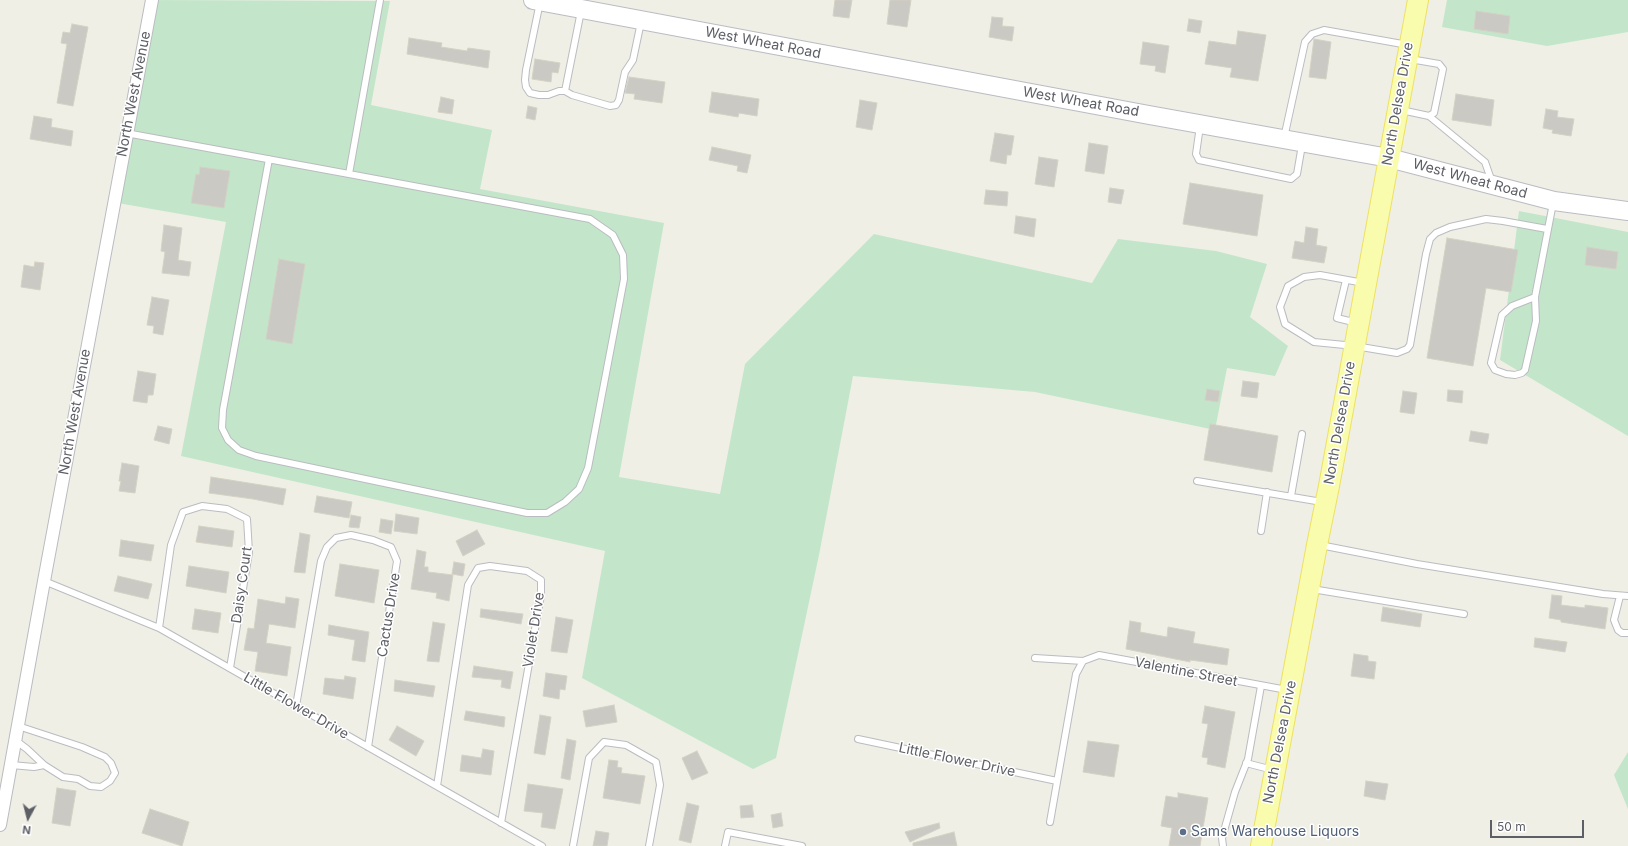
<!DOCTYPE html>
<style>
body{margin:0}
#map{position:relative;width:1628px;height:846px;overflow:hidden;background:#efefe6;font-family:Inter,sans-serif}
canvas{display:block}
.north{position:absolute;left:8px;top:798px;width:40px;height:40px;-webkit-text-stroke:3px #fff;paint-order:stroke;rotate:187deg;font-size:11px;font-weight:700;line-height:16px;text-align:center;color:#5d5f66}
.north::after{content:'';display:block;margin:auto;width:14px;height:18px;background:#5d5f66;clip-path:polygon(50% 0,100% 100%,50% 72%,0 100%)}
.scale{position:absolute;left:1490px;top:820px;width:94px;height:18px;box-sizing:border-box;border:2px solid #5d5f66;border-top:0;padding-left:5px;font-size:12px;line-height:14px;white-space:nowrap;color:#5d5f66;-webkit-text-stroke:3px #fff;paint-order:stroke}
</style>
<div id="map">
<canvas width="1628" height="846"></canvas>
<div class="north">N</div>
<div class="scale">50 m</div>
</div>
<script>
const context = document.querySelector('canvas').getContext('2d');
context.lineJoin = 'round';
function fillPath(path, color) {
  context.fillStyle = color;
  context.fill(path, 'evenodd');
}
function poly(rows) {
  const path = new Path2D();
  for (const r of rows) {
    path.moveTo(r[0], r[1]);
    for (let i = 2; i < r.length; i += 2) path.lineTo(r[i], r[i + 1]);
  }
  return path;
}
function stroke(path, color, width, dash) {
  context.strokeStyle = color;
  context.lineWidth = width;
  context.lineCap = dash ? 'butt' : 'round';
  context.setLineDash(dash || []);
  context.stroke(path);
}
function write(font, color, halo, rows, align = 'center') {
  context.font = font + ' Inter,sans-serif';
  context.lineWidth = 3;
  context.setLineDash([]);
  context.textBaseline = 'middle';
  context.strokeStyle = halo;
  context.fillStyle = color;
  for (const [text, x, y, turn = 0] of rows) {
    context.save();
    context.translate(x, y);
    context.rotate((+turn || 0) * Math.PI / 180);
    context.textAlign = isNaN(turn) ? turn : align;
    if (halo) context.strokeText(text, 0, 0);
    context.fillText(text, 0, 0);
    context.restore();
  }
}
fillPath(poly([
 [150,0,390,1,371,105,492,130,480,189,664,223,619,477,720,494,745,364,874,234,1092,283,1118,239,1216,251,1267,264,1250,317,1288,346,1275,376,1227,368,1215,430,1035,392,853,376,819,555,776,758,753,769,582,678,605,551,181,456,226,222,112,202],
 [1447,0,1628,0,1628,32,1547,46,1442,27],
 [1519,211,1628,232,1628,436,1500,360],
 [1628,752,1628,809,1614,775]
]), '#c3e6ca');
const building = poly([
 [835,0,852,0,849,18,833,16,835,0],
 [890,0,911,0,907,27,887,24,890,0],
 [1476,11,1510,16,1508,34,1474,29,1476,11],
 [992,17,1003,18,1002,26,1014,27,1012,41,989,37,992,17],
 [1189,19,1202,21,1200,33,1187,31,1189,19],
 [72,24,88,27,73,106,57,103,67,44,61,43,63,32,70,33,72,24],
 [1238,31,1266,35,1258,81,1230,77,1232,68,1205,64,1209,41,1236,45,1238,31],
 [409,38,442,43,441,47,467,51,468,48,490,51,488,68,407,54,409,38],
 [1314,39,1331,42,1326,79,1309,77,1314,39],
 [1143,42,1169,46,1165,73,1155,71,1156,66,1140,64,1143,42],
 [535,59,560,63,558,73,552,72,551,82,532,79,535,59],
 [629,77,665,82,662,103,634,99,635,94,625,93,629,77],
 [712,92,759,99,757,116,739,113,738,117,709,112,712,92],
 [1456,94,1494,100,1491,126,1452,120,1456,94],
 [441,97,454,100,452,114,438,112,441,97],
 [860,100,877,103,872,130,856,127,860,100],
 [528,106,537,108,535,120,526,118,528,106],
 [1546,109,1558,111,1557,117,1574,119,1571,136,1552,133,1553,130,1543,128,1546,109],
 [34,116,52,119,51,127,73,131,71,146,30,139,34,116],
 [995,133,1014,136,1011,155,1007,155,1006,164,990,161,995,133],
 [1089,143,1108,146,1104,174,1085,171,1089,143],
 [712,147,751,155,747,173,737,171,738,166,709,160,712,147],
 [1039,157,1058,160,1054,187,1035,184,1039,157],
 [200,167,230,171,224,208,191,203,196,174,199,175,200,167],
 [1190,183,1263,195,1257,236,1183,224,1190,183],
 [1110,188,1124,190,1121,204,1108,202,1110,188],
 [986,190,1008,192,1007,206,984,204,986,190],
 [1016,216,1036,219,1034,237,1014,233,1016,216],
 [164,225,182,228,178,260,191,262,189,276,162,273,165,252,161,251,164,225],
 [1306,227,1318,229,1316,245,1327,247,1324,263,1292,258,1295,241,1304,243,1306,227],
 [1447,238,1518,250,1511,292,1486,288,1473,366,1427,358,1447,238],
 [1587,247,1618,252,1616,269,1585,265,1587,247],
 [279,259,305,264,292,344,266,339,279,259],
 [35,262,44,263,40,290,21,287,24,265,34,267,35,262],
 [152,297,169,300,163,335,153,333,154,326,147,325,152,297],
 [138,371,156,374,153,395,148,395,147,403,133,401,138,371],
 [1243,381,1259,383,1257,398,1241,396,1243,381],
 [1207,389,1220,391,1218,402,1205,400,1207,389],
 [1448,390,1463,391,1462,403,1447,401,1448,390],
 [1403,391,1417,393,1414,414,1400,412,1403,391],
 [1210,424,1278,436,1272,472,1204,460,1210,424],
 [158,426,172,429,169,444,154,440,158,426],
 [1471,431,1489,434,1487,444,1469,441,1471,431],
 [122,463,139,466,135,493,119,491,121,481,119,481,122,463],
 [211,477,286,489,283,505,253,499,209,493,211,477],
 [317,496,352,502,349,518,314,512,317,496],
 [396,514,419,518,417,534,394,531,396,514],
 [351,515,361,517,359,528,349,527,351,515],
 [381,519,393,521,391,534,379,532,381,519],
 [199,526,234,531,232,547,196,542,199,526],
 [477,530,485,544,463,556,456,541,477,530],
 [300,533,310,535,305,573,294,572,300,533],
 [121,540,154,545,151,561,119,556,121,540],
 [417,550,426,552,424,567,428,567,428,572,453,575,449,601,436,598,437,593,411,589,417,550],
 [454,562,465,564,463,576,452,574,454,562],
 [340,564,379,570,374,603,335,596,340,564],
 [189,566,229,572,226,593,186,586,189,566],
 [118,576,152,584,148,599,114,591,118,576],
 [1552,595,1562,596,1561,605,1585,608,1585,605,1608,608,1605,629,1561,622,1561,620,1549,618,1552,595],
 [286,597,299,599,295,628,269,624,266,643,291,647,287,676,255,671,258,652,244,650,248,628,254,629,258,599,285,604,286,597],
 [1383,607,1422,614,1420,627,1381,621,1383,607],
 [195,609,221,613,218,633,192,629,195,609],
 [481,609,523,614,521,624,480,617,481,609],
 [556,617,573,620,567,653,551,651,556,617],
 [1130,621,1141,623,1140,632,1167,637,1168,627,1195,632,1193,643,1229,649,1227,665,1190,660,1190,662,1126,649,1130,621],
 [433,622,445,624,439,662,427,661,433,622],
 [329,625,369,632,365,662,352,660,355,640,328,635,329,625],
 [1535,638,1567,642,1565,652,1534,647,1535,638],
 [1354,654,1368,656,1368,661,1376,662,1374,679,1351,676,1354,654],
 [474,666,513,672,510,689,501,687,502,680,472,677,474,666],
 [546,673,567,676,565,690,560,689,559,699,543,696,546,673],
 [345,676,356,678,353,699,323,694,325,678,344,680,345,676],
 [395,680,435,686,433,697,394,691,395,680],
 [614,705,617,722,586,727,583,711,614,705],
 [1205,706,1235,712,1225,768,1207,764,1208,758,1202,757,1208,724,1202,723,1205,706],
 [466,711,505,717,504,727,464,720,466,711],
 [540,715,551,717,545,755,534,753,540,715],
 [397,726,424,741,416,756,389,740,397,726],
 [567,739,576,741,570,780,561,778,567,739],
 [1088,741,1119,745,1114,777,1083,772,1088,741],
 [483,749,494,751,491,775,460,771,462,755,481,758,483,749],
 [697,751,708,773,692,780,682,758,697,751],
 [609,760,618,761,617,767,622,768,621,773,645,776,640,804,603,798,609,760],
 [1366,781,1388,784,1385,800,1364,796,1366,781],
 [528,784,563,789,555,829,541,827,543,813,524,811,528,784],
 [57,788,76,791,70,826,52,823,57,788],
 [1178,793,1208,798,1200,846,1169,846,1172,828,1161,826,1166,796,1178,798,1178,793],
 [687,803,699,806,691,843,679,840,687,803],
 [752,805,754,817,741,818,740,806,752,805],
 [150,809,189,822,182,846,142,833,150,809],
 [781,813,783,826,773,828,771,815,781,813],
 [939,823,940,828,910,842,905,832,939,823],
 [596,831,609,833,607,846,593,846,596,831],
 [954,832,957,846,913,846,913,843,954,832]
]);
fillPath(building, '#cac9c3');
stroke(building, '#d4d2c4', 1);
const lane = poly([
 [540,2,526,70,525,80,526,87,530,93,539,95,548,95,559,91,565,91,572,95,610,106,616,105,619,100,625,72,633,60,641,22],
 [565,91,581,11],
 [1401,110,1429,116,1434,113,1443,69,1439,64,1410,59],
 [1429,116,1485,162,1492,182],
 [1200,126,1196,154,1199,160,1291,179,1297,174,1302,145],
 [126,133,349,174,590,219,613,235,623,255,624,279,588,468,579,489,565,502,547,513,527,513,256,456,239,450,228,440,222,428,223,410,269,159],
 [1284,138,1305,42,1312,34,1324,30,1408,45],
 [349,174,380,0],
 [1346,280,1337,318,1357,323],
 [1364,283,1320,275,1304,277,1288,286,1280,307,1285,324,1314,342,1355,346,1397,353,1407,349,1410,345,1426,254,1430,239,1436,233,1450,227,1486,219,1503,221,1547,229],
 [1535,297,1512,306,1502,315,1491,363,1495,370,1506,374,1515,375,1522,373,1525,370,1536,321,1535,297,1553,203],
 [1197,481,1322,502],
 [1291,496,1302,434],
 [1261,531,1267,492],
 [1320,545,1417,564,1603,594,1628,596],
 [44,581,159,628,542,846],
 [1312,589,1464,614],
 [1620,596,1614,620,1618,630,1622,633,1628,633],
 [159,628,171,545,183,512,202,506,227,509,247,519,249,552,230,668],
 [1035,658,1083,661],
 [296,706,321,561,327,547,336,538,351,535,373,540,391,547,397,561,368,747],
 [858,739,1057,781],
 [15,740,27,749,44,765,63,777,78,779,90,786,101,787,110,781,115,773,111,763,105,757,82,747,18,726],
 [1246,763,1273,770],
 [11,765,34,767,44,765],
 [437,786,468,585,478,568,490,566,527,571,541,580,541,595,501,823],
 [1050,822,1076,674,1083,661,1099,655,1287,690],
 [573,846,589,758,604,742,626,745,656,762,660,785,649,846],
 [725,846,728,832,802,846],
 [1223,846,1222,838,1235,792,1248,759,1261,686]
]);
const street = poly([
 [0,825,44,581,152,0]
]);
const secondary = poly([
 [533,0,1149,115,1389,158,1554,201,1628,211]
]);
const primary = poly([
 [1261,846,1317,545,1329,486,1418,0]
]);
stroke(lane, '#babcc1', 8);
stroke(street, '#babcc1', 14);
stroke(secondary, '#bbbcc3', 20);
stroke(primary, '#ede161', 22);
stroke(lane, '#fff', 6);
stroke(street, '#fff', 12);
stroke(secondary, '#fff', 18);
stroke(primary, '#fafcad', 20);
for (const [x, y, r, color] of [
 [1183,832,4,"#5c6f8a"]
]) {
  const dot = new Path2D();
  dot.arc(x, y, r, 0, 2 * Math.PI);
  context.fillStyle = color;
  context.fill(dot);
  stroke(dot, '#fff', 1.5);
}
write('14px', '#5d5f66', '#fff', [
 ["West Wheat Road",763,43,11],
 ["North West Avenue",134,94,-79],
 ["West Wheat Road",1081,102,10],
 ["North Delsea Drive",1398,104,-80],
 ["West Wheat Road",1470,179,15],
 ["North West Avenue",75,412,-80],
 ["North Delsea Drive",1340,423,-80],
 ["Daisy Court",242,585,-82],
 ["Cactus Drive",389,615,-81],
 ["Violet Drive",534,630,-81],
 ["Valentine Street",1186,672,11],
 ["Little Flower Drive",296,706,30],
 ["North Delsea Drive",1280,742,-79],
 ["Little Flower Drive",957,760,12]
]);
write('14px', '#4e5e75', '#fff', [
 ["Sams Warehouse Liquors",1191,832]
], 'left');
</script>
